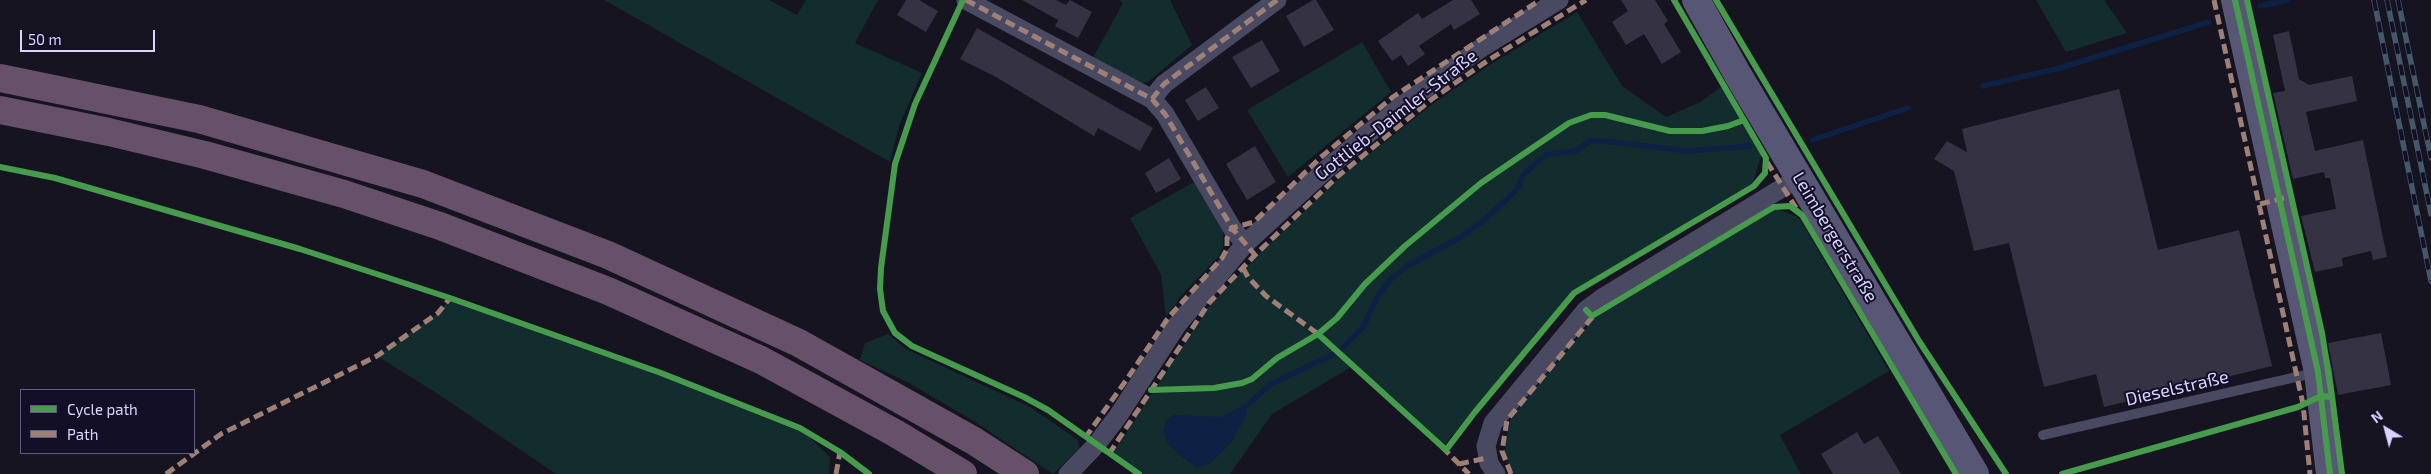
<!DOCTYPE html>
<meta charset="utf-8">
<style>
body{margin:0}
#map{position:relative;width:2431px;height:474px;overflow:hidden;background:#161421;font-family:"Exo 2",sans-serif}
canvas{display:block}
.legend{position:absolute;left:20px;top:389px;width:175px;height:65px;box-sizing:border-box;background:#130f26;border:1px solid #625e7d;margin:0;padding:6px 9px;list-style:none;font-size:15px;color:#d9d4ff}
.legend li{display:flex;align-items:center;gap:10px;height:25px}
.legend b{width:25px;border:1px solid #625e7d}
.north{position:absolute;left:2361px;top:404px;width:50px;height:50px;-webkit-text-stroke:4px #130f26;paint-order:stroke;rotate:323deg;font-size:14px;font-weight:700;line-height:20px;text-align:center;color:#d9d4ff}
.north::after{content:'';display:block;margin:auto;width:18px;height:22px;background:#d9d4ff;clip-path:polygon(50% 0,100% 100%,50% 72%,0 100%)}
.scale{position:absolute;left:20px;top:30px;width:135px;height:22px;box-sizing:border-box;border:2px solid #d9d4ff;border-top:0;padding-left:6px;font-size:15px;line-height:18px;white-space:nowrap;color:#d9d4ff;-webkit-text-stroke:4px #130f26;paint-order:stroke}
</style>
<div id="map">
<canvas width="2431" height="474"></canvas>
<ul class="legend">
<li><b style="height:6px;background:#469c4c"></b>Cycle path</li>
<li><b style="height:6px;background:#9e8076"></b>Path</li>
</ul>
<div class="north">N</div>
<div class="scale">50 m</div>
</div>
<script>
const context = document.querySelector('canvas').getContext('2d');
context.lineJoin = 'round';
function fillPath(path, color) {
  context.fillStyle = color;
  context.fill(path, 'evenodd');
}
function poly(rows) {
  const path = new Path2D();
  for (const r of rows) {
    path.moveTo(r[0], r[1]);
    for (let i = 2; i < r.length; i += 2) path.lineTo(r[i], r[i + 1]);
  }
  return path;
}
function stroke(path, color, width, dash) {
  context.strokeStyle = color;
  context.lineWidth = width;
  context.lineCap = dash ? 'butt' : 'round';
  context.setLineDash(dash || []);
  context.stroke(path);
}
function write(font, color, halo, rows, align = 'center') {
  context.font = font + ' "Exo 2",sans-serif';
  context.lineWidth = 4;
  context.setLineDash([]);
  context.textBaseline = 'middle';
  context.strokeStyle = halo;
  context.fillStyle = color;
  for (const [text, x, y, turn = 0] of rows) {
    context.save();
    context.translate(x, y);
    context.rotate((+turn || 0) * Math.PI / 180);
    context.textAlign = isNaN(turn) ? turn : align;
    if (halo) context.strokeText(text, 0, 0);
    context.fillText(text, 0, 0);
    context.restore();
  }
}
fillPath(poly([
 [604,0,769,0,797,15,806,0,878,0,855,43,922,73,899,126,890,162],
 [1119,0,1170,0,1192,45,1149,81,1141,84,1091,61,1123,3],
 [2036,0,2104,0,2127,33,2066,52],
 [1577,12,1622,86,1666,117,1700,102,1724,85,1762,152,1753,183,1572,291,1443,447,1353,366,1272,414,1230,474,1143,474,1113,453,1210,305,1260,253,1338,179,1434,103,1491,64],
 [1362,42,1391,92,1288,177,1247,110],
 [1194,182,1223,223,1223,248,1218,257,1181,296,1166,317,1161,275,1130,218],
 [1776,209,1796,216,1801,221,1889,371,1780,435,1801,474,1514,474,1508,464,1505,449,1509,423,1517,410,1595,318],
 [450,298,661,373,800,428,830,457,829,474,556,474,438,394,377,356,438,313],
 [888,334,906,349,1030,407,1078,440,1079,449,1053,474,972,420,909,383,860,360,865,343]
]), '#132c2d');
fillPath(poly([
 [1240,407,1248,412,1232,442,1210,464,1197,467,1183,458,1168,444,1163,431,1167,420,1173,415,1221,417]
]), '#0d2144');
stroke(poly([
 [2260,6,2287,0],
 [1983,86,2060,68,2209,22],
 [1812,140,1908,108],
 [1243,409,1271,384,1338,352,1363,327,1378,296,1390,280,1407,266,1461,237,1483,221,1508,198,1518,188,1523,175,1545,155,1576,151,1590,141,1605,141,1688,151,1750,146]
]), '#0d2144', 5.5);
fillPath(poly([
 [906,0,919,0,938,11,926,32,897,15],
 [1022,0,1056,0,1066,5,1070,0,1092,12,1078,38,1055,26,1058,20],
 [1313,0,1316,0,1334,30,1304,47,1286,16],
 [1453,0,1471,0,1480,14,1454,30,1451,24,1419,46,1425,54,1408,66,1401,55,1392,61,1378,41,1418,13,1422,19],
 [1621,0,1655,0,1668,21,1664,24,1681,52,1662,64,1644,34,1626,45,1612,22,1628,11],
 [977,28,1153,128,1140,151,1098,128,1094,136,996,77,960,59],
 [2289,31,2299,79,2309,85,2352,76,2357,101,2306,112,2315,151,2363,140,2387,257,2373,260,2371,251,2342,258,2343,266,2315,272,2301,216,2336,209,2330,178,2325,178,2324,172,2293,179,2273,93,2285,91,2273,35],
 [1262,40,1280,71,1251,88,1232,57],
 [1206,87,1219,108,1198,121,1185,100],
 [2119,89,2158,250,2239,230,2272,366,2104,407,2096,374,2044,387,2009,243,1974,251,1954,171,1934,159,1947,141,1967,152,1962,129],
 [1255,146,1276,182,1247,200,1226,164],
 [1169,158,1181,179,1156,193,1145,173],
 [2381,333,2391,385,2338,395,2328,343],
 [1857,432,1864,444,1878,436,1901,474,1833,474,1821,454]
]), '#343243');
stroke(poly([
 [2043,435,2318,372]
]), '#4a4962', 10);
stroke(poly([
 [966,0,1152,99,1165,114,1232,228,1245,244],
 [1152,99,1164,84,1277,0],
 [1068,474,1096,445,1118,416,1177,325,1245,244,1331,165,1400,107,1478,50,1559,0],
 [1496,474,1489,463,1486,446,1493,423,1586,310,1602,298,1800,177]
]), '#4a4962', 19);
stroke(poly([
 [1696,0,1738,75,1975,474],
 [2235,0,2318,372,2330,474]
]), '#575674', 28);
stroke(poly([
 [0,78,199,119,423,184,608,255,799,343,974,441,1025,474],
 [0,110,109,132,205,155,344,194,440,226,608,291,761,360,895,433,963,474]
]), '#67516a', 28);
const rail = poly([
 [2374,0,2431,281],
 [2387,0,2431,214],
 [2398,0,2431,158]
]);
stroke(rail, '#43596b', 5.5);
stroke(rail, '#130f26', 4, [11]);
stroke(poly([
 [966,0,1152,99,1165,114,1232,228,1255,255],
 [2214,0,2303,404,2310,474],
 [1152,99,1164,84,1277,0],
 [1767,162,1796,208],
 [2260,204,2284,198],
 [1243,268,1248,277,1266,296,1318,334,1320,333],
 [1085,438,1127,379,1168,318,1222,258,1227,249,1227,238,1232,228,1254,222,1320,158,1393,97,1540,0],
 [1442,447,1469,474],
 [1109,454,1209,303,1255,255,1337,177,1432,99,1490,59,1586,0],
 [1459,464,1487,458],
 [166,474,221,434,377,356,438,313,450,298],
 [836,474,840,452],
 [1511,474,1502,451,1507,420,1595,314]
]), '#9e8076', 5, [10, 5]);
stroke(poly([
 [963,0,915,104,895,164,881,268,880,289,883,311,895,333,912,346,1024,397,1048,410,1139,474],
 [1716,0,1919,341,2006,474],
 [2235,0,2318,372,2330,474],
 [2247,0,2322,333,2332,397],
 [0,167,55,178,300,249,450,298,661,373,800,428,840,452,869,474],
 [1586,310,1592,316,1774,207,1790,206,1802,215,1956,474],
 [1318,334,1337,318,1365,284,1405,246,1481,183,1569,123,1591,115,1605,115,1670,131,1702,131,1728,126,1744,120],
 [1151,390,1214,388,1242,383,1252,379,1277,358,1318,334,1446,450,1475,412,1574,293,1754,186,1765,173,1766,158,1674,0],
 [2062,474,2298,407,2321,396,2332,397,2342,474]
]), '#469c4c', 6);
write('18px', '#d9d4ff', '#130f26', [
 ["Gottlieb-Daimler-Straße",1396,115,-38],
 ["Leimbergerstraße",1835,237,59],
 ["Dieselstraße",2177,388,-13]
]);
</script>
